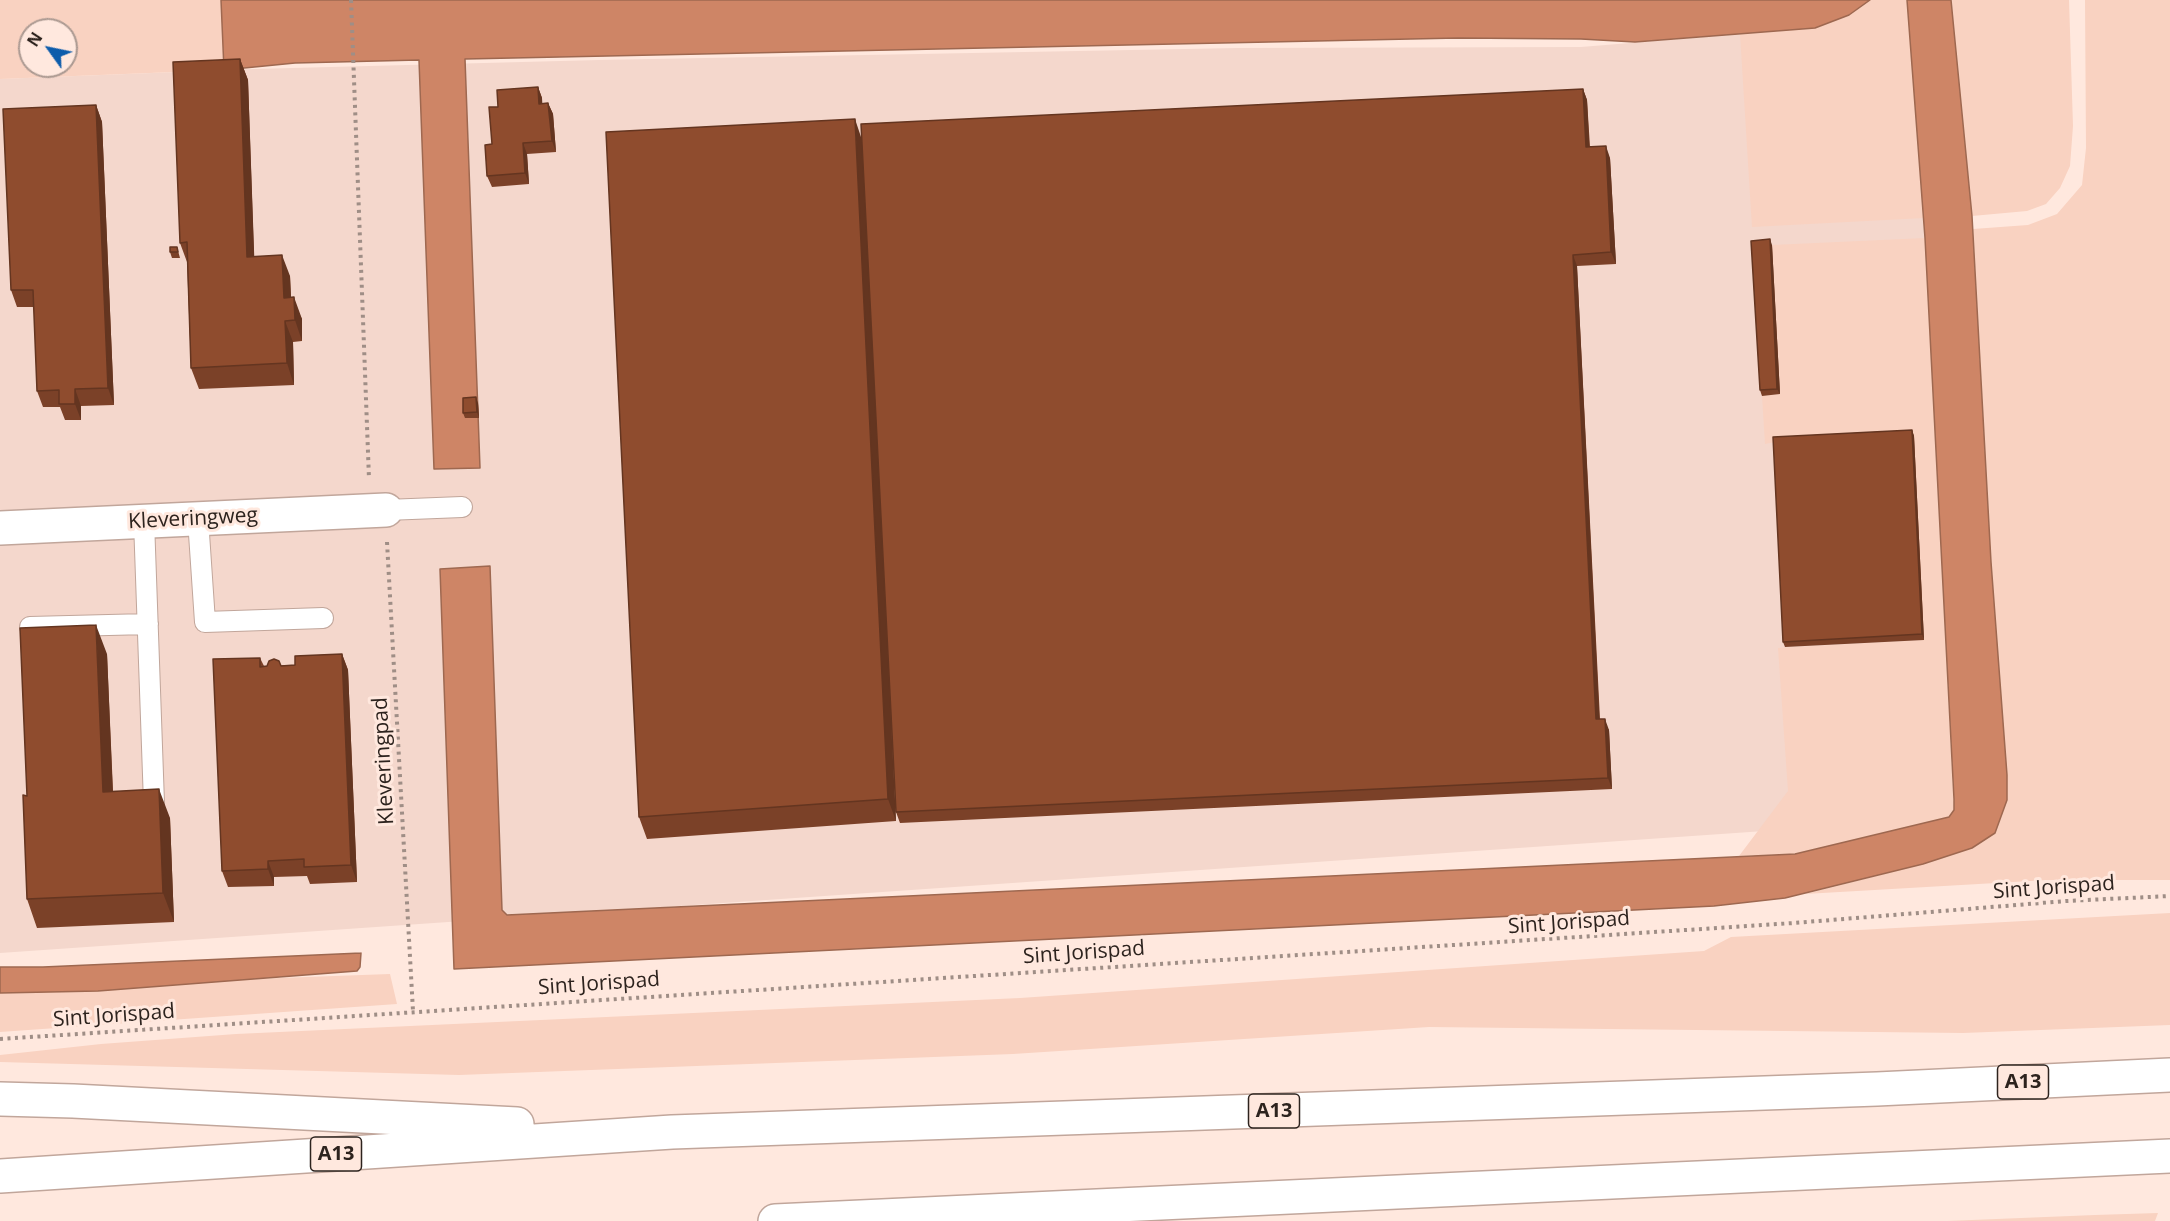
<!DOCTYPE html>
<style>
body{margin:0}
#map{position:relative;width:2170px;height:1221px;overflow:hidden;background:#ffe8de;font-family:"Open Sans",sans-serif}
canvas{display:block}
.north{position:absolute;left:18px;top:18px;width:60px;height:60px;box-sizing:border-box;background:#ffe8de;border:2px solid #ab9991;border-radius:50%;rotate:303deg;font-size:16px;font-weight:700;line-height:24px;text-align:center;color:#2d231e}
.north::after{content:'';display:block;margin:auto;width:21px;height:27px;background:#0d5cab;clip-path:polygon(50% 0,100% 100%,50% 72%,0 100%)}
</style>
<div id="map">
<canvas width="2170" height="1221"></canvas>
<div class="north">N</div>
</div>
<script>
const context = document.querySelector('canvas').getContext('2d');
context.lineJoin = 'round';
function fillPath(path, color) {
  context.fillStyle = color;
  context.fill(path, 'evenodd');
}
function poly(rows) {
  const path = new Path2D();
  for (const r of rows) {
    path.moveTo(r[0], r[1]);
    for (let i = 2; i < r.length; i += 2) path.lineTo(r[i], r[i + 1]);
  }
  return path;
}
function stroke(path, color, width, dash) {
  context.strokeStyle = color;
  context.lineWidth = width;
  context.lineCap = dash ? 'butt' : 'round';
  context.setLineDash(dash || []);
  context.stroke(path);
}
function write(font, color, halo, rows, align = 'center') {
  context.font = font + ' "Open Sans",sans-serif';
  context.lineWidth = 6;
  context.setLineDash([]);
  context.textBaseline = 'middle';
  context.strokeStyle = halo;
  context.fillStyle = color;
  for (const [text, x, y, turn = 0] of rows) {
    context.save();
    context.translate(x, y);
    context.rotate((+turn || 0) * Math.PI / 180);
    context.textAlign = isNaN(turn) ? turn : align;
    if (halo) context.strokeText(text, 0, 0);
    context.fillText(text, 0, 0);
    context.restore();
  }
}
fillPath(poly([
 [1912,8,1950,655,1938,819,0,953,0,79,254,69,599,60,1238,48,1581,47,1740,34]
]), '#f4d7cc');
fillPath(poly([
 [0,0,222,0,224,70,0,79],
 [30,30,66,30,66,66,30,66],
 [1870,0,1907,0,1924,218,1752,227,1740,34,1815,28,1849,15],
 [1951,0,2069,0,2073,126,2070,166,2060,188,2046,204,2027,211,1972,216],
 [2085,0,2170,0,2170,880,2048,880,1805,894,1923,864,1972,848,2007,800,2007,775,1991,562,1973,229,2028,225,2057,214,2082,185,2086,148],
 [1925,238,1954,810,1949,817,1943,820,1795,854,1739,856,1788,791,1778,648,1924,640,1916,495,1775,442,1765,444,1762,396,1779,394,1772,245],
 [2170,913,2170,1025,1963,1033,1429,1027,1013,1054,459,1075,0,1062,0,1055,101,1044,236,1034,1020,998,1704,951,1731,937],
 [390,974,397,1004,0,1032,0,988],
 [2158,1213,2155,1221,1947,1221,2095,1215]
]), '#f9d2c1');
const water = poly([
 [221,0,1870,0,1849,15,1815,28,1635,42,1581,39,1458,38,465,59,480,468,434,469,419,60,295,63,224,70,221,0],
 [1907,0,1951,0,1972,216,1991,562,2007,775,2007,800,1995,833,1972,848,1923,864,1785,898,1714,906,454,969,440,569,490,566,502,910,507,915,1795,854,1949,817,1954,810,1954,799,1925,238,1907,0],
 [361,953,360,967,357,971,98,991,0,993,0,967,43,967,361,953]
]);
fillPath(water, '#ce8566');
stroke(water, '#9e6850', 1.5);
const lane = poly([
 [386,510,462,507],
 [198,519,205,622,323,618],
 [144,521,154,803],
 [30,627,148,624]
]);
const street = poly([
 [0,528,386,510]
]);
const highway = poly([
 [0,1099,73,1101,517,1124],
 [0,1176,672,1132,1877,1089,2170,1075],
 [775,1221,2170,1156]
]);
stroke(lane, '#c1a69b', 22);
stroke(street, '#c1a69b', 36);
stroke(highway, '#c1a69b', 36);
stroke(poly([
 [351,0,369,479],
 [387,542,413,1011],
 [0,1039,1794,923,2066,901,2170,896]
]), '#9f8e86', 4, [3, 4.5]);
stroke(lane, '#fff', 20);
stroke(street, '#fff', 33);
stroke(highway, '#fff', 33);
fillPath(poly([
 [240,59,248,80,254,256,290,276,291,298,302,319,302,341,293,342,294,385,199,389,191,368,187,262,180,243],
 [538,87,542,98,542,103,548,103,553,114,556,152,527,154,529,184,492,187,487,176,498,107],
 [1583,89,1587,100,1590,147,1610,158,1616,264,1577,266,1600,719,1609,730,1612,789,900,823,896,812,890,708,896,821,647,839,639,817,862,139],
 [96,105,102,122,114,405,81,406,81,420,65,420,60,407,43,407,37,391,34,307,17,307,11,290],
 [1772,245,1780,394,1762,396,1760,390],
 [177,247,180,258,172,258,170,252],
 [478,403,479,418,465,418,463,413],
 [1912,430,1914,436,1924,640,1785,647,1783,642],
 [107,654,113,791,170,818,174,922,37,928,27,899,27,796],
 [342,654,348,670,357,882,310,884,307,876,274,877,274,886,228,887,222,871,260,658,264,666,295,665]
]), '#7b4128');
fillPath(poly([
 [240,59,248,80,255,278,247,257],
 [538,87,542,98,543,115,539,104],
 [1583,89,1587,100,1590,159,1586,147],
 [548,103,553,114,556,152,552,141],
 [96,105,102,122,114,405,108,388],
 [855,119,862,140,896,821,888,799],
 [523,143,527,154,529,184,525,173],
 [1606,146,1610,158,1616,264,1611,252],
 [1770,239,1772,245,1780,394,1777,389],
 [282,255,290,276,292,319,284,298],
 [1573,255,1577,266,1600,730,1596,719],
 [294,297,302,319,302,341,295,320],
 [285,321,293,342,294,385,287,363],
 [75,389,81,406,81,420,75,404],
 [476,397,478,403,479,418,477,412],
 [1912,430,1914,436,1924,640,1922,634],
 [96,625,107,654,114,821,103,792],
 [342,654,348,670,357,882,351,865],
 [1605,719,1609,730,1612,789,1608,778],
 [159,789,170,818,174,922,163,893],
 [268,861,274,877,274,886,268,869]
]), '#643520');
const building = poly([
 [240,59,247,257,282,255,284,298,294,297,295,320,285,321,287,363,191,368,187,242,180,243,173,62,240,59],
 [538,87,539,104,548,103,552,141,523,143,525,173,487,176,485,145,492,144,489,107,498,107,497,90,538,87],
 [1583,89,1586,147,1606,146,1611,252,1573,255,1596,719,1605,719,1608,778,896,812,861,124,1583,89],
 [96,105,108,388,75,389,75,404,59,404,59,390,37,391,33,290,11,290,3,109,96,105],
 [855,119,888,799,639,817,606,132,855,119],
 [1770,239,1777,389,1760,390,1751,241,1770,239],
 [170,247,177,247,178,252,170,252,170,247],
 [476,397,477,412,463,413,463,398,476,397],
 [1912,430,1922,634,1783,642,1773,437,1912,430],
 [96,625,103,792,159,789,163,893,27,899,23,795,27,796,20,628,96,625],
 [342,654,351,865,304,867,304,859,268,861,268,869,222,871,213,659,260,658,260,667,267,666,269,661,274,659,279,661,281,666,295,665,295,656,342,654]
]);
fillPath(building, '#8f4c2e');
stroke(building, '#643520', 1.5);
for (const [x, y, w] of [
 [2023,1082,51],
 [1274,1111,51],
 [336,1154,51]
]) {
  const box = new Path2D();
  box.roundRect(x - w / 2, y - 17, w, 34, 4.5);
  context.fillStyle = '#ffe8de';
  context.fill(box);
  stroke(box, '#2d231e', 1.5);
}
write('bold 20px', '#2d231e', null, [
 ["A13",2023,1082],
 ["A13",1274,1111],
 ["A13",336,1154]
]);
write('21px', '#2d231e', '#ffe8de', [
 ["Kleveringweg",193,519,-3],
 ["Kleveringpad",384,761,-93],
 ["Sint Jorispad",2054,888,-4],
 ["Sint Jorispad",1569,923,-4],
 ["Sint Jorispad",1084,953,-4],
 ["Sint Jorispad",599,984,-4],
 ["Sint Jorispad",114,1016,-4]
]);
</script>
